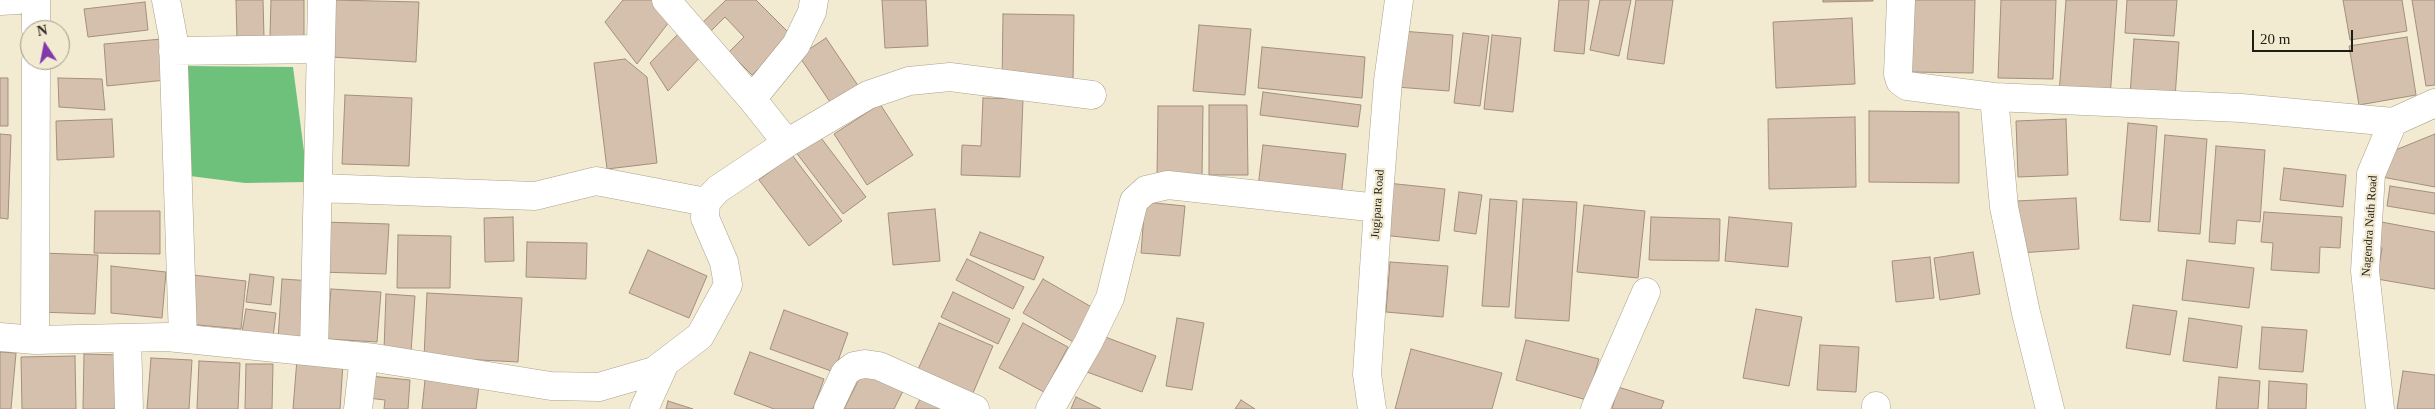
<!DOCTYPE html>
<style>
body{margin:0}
#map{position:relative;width:2435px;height:409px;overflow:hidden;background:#f2ead1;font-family:Georgia,serif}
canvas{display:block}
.north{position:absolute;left:20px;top:20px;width:50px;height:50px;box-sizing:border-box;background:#f2ead1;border:1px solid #9e9885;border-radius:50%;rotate:349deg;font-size:14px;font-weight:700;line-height:20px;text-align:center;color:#201d14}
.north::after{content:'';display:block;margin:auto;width:18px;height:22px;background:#8238aa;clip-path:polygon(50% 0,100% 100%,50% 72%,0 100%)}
.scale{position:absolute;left:2252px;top:30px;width:101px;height:22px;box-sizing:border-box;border:2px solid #201d14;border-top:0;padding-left:6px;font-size:15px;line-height:18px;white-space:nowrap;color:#201d14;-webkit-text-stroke:4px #f2ead1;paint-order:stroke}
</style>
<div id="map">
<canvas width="2435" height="409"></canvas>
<div class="north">N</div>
<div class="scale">20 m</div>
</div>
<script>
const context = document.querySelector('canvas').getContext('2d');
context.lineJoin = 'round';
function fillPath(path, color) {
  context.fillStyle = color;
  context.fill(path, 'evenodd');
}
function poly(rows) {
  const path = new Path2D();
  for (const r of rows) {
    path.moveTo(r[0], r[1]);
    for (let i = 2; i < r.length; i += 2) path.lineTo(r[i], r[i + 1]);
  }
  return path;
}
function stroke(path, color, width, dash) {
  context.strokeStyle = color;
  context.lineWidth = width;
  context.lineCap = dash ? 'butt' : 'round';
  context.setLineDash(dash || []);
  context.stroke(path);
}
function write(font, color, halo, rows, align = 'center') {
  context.font = font + ' Georgia,serif';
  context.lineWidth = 4.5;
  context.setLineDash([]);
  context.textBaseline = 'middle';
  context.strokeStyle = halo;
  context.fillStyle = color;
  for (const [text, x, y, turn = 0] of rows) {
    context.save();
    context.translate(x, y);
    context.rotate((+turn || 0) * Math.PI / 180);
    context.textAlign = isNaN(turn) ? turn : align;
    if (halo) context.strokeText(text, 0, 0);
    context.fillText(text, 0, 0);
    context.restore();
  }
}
fillPath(poly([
 [184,66,293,67,308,182,245,183,190,176]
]), '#6ec17a');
const building = poly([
 [236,0,263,0,264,38,237,39,236,0],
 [271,0,304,0,304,36,270,36,271,0],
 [334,0,419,2,416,62,331,57,334,0],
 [623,0,655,0,672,18,637,64,605,22,623,0],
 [726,0,756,0,792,36,752,75,729,52,744,37,725,17,710,32,701,24,726,0],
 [882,0,926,0,928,46,885,48,882,0],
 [1559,0,1589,0,1584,54,1554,51,1559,0],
 [1600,0,1631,0,1619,56,1590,50,1600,0],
 [1636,0,1673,0,1664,64,1627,59,1636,0],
 [1823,0,1873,0,1873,1,1823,2,1823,0],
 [1913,0,1975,0,1973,73,1911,72,1913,0],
 [2001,0,2056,0,2053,79,1998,78,2001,0],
 [2066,0,2117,0,2110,98,2059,94,2066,0],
 [2127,0,2177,0,2174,36,2125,33,2127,0],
 [2343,0,2402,0,2407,31,2350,40,2343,0],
 [2412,0,2435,0,2435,85,2426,86,2412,0],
 [145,2,148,30,88,37,84,9,145,2],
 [1003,14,1074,15,1073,83,1002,83,1003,14],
 [1852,18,1855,84,1776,88,1773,22,1852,18],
 [1199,25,1251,29,1245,95,1193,91,1199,25],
 [681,31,704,53,668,91,650,63,681,31],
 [1401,31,1453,35,1449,91,1396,87,1401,31],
 [1463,33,1489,36,1480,106,1454,103,1463,33],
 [1492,35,1521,38,1513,112,1484,109,1492,35],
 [2407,37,2416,95,2359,105,2349,46,2407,37],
 [826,38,859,87,832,105,799,56,826,38],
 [162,39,166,80,107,86,104,44,162,39],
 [2134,39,2179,42,2175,98,2130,95,2134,39],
 [1262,47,1365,57,1362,98,1258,88,1262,47],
 [625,59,647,77,657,163,607,169,594,63,625,59],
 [0,78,8,78,8,126,0,126,0,78],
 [58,78,102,79,105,110,59,107,58,78],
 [1263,92,1361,105,1358,127,1260,115,1263,92],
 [345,95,412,98,409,166,342,164,345,95],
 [983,98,1023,99,1020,177,961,175,962,145,981,146,983,98],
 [880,104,913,155,867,185,834,134,880,104],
 [1209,105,1247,105,1248,175,1209,175,1209,105],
 [1158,106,1203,106,1202,177,1157,176,1158,106],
 [1869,111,1959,112,1959,183,1869,182,1869,111],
 [1855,117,1856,187,1769,189,1768,119,1855,117],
 [112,119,114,157,57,160,56,121,112,119],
 [2066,119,2068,175,2018,177,2016,121,2066,119],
 [2128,123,2157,126,2150,222,2120,220,2128,123],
 [0,134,11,135,8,219,0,218,0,134],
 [818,134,866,197,843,214,795,151,818,134],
 [2435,134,2435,187,2382,177,2388,153,2435,134],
 [2165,135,2207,139,2200,234,2158,231,2165,135],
 [1263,145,1346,154,1341,197,1258,187,1263,145],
 [2216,146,2265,150,2260,222,2237,220,2235,244,2209,242,2216,146],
 [792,155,842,221,809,246,759,180,792,155],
 [2284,168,2346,175,2343,207,2280,200,2284,168],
 [1387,183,1445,189,1439,241,1382,235,1387,183],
 [2390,186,2435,193,2435,214,2387,206,2390,186],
 [1459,192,1482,195,1476,234,1454,231,1459,192],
 [2076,198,2079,249,2019,253,2017,201,2076,198],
 [1490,199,1517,201,1509,307,1482,306,1490,199],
 [1523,199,1577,202,1569,321,1515,318,1523,199],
 [1145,202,1185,206,1180,256,1141,253,1145,202],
 [1584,205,1645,211,1638,278,1577,272,1584,205],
 [935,209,940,261,893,265,888,213,935,209],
 [95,211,160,211,160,254,94,253,95,211],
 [2264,212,2342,217,2340,248,2320,247,2319,273,2271,270,2273,243,2261,242,2264,212],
 [513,217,514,261,485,262,484,218,513,217],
 [1651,217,1720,219,1719,261,1649,260,1651,217],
 [1729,217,1792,223,1788,267,1725,261,1729,217],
 [2376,221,2435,232,2435,289,2377,279,2382,248,2371,246,2376,221],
 [322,222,389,224,386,274,319,272,322,222],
 [980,232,1044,257,1034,280,970,255,980,232],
 [398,235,451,236,450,288,397,288,398,235],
 [527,242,587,243,586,279,526,277,527,242],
 [648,250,707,276,689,318,629,293,648,250],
 [1973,252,1980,294,1940,300,1934,258,1973,252],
 [42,253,98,255,95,314,39,312,42,253],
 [1930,257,1934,298,1896,302,1892,261,1930,257],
 [967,259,1024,287,1013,309,956,280,967,259],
 [2187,260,2254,268,2249,308,2182,300,2187,260],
 [1390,262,1448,266,1443,317,1386,312,1390,262],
 [111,266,166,272,162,318,111,313,111,266],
 [250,274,274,277,271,305,246,302,250,274],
 [193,275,246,281,241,329,188,324,193,275],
 [282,279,313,281,310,341,278,339,282,279],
 [1043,279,1095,309,1075,343,1023,313,1043,279],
 [331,289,381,292,377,342,327,339,331,289],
 [953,292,1010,319,998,344,941,317,953,292],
 [427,293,522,298,518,362,424,357,427,293],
 [386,294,415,296,411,352,384,350,386,294],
 [2133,305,2177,311,2170,355,2126,348,2133,305],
 [246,309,276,313,273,337,242,332,246,309],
 [1756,309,1802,317,1789,386,1743,378,1756,309],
 [784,310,848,333,834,372,770,349,784,310],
 [1177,318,1204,323,1192,390,1166,386,1177,318],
 [2189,318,2242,326,2237,368,2183,361,2189,318],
 [939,323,993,346,970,400,915,376,939,323],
 [1023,323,1068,347,1044,392,999,368,1023,323],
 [2262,327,2307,330,2303,372,2259,369,2262,327],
 [1100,335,1156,356,1142,392,1087,372,1100,335],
 [1526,340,1599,359,1587,400,1516,380,1526,340],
 [1820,345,1859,347,1856,392,1817,390,1820,345],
 [1411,349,1502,373,1492,409,1395,409,1411,349],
 [0,352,16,353,11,409,0,409,0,352],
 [750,352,824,379,813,409,774,409,734,394,750,352],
 [84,354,122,355,121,409,83,409,84,354],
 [75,356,76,409,22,409,21,357,75,356],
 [151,358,192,360,189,409,147,409,151,358],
 [297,359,343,363,340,409,293,409,297,359],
 [199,361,240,363,238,409,197,409,199,361],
 [246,364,273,364,272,409,245,409,246,364],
 [863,371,903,391,894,409,844,409,863,371],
 [2403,371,2435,375,2435,409,2397,409,2403,371],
 [370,376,410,380,408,409,384,409,385,400,368,398,370,376],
 [2219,377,2260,381,2258,409,2216,409,2219,377],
 [425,380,479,386,476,409,422,409,425,380],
 [2269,381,2307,384,2306,409,2268,409,2269,381],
 [1618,387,1664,401,1661,409,1612,409,1618,387],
 [923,393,953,409,915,409,923,393],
 [1076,397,1101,409,1071,409,1076,397],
 [1241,400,1255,409,1235,409,1241,400],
 [668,401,693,409,666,409,668,401]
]);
fillPath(building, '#d5c0ad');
stroke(building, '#a38f7e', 1);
const street = poly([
 [166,0,173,37,183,338],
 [666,0,752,99,787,143],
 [1901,0,1898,74,1900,81,1907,86,1994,97,2241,108,2393,122],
 [0,1,18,0],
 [36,30,36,0],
 [173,51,321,49],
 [1994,97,2004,207,2026,313,2050,409],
 [752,99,796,45,812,12,814,0],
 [318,188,535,196,596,181,706,202],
 [0,337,35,340,167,337,375,358,551,386,599,387,654,371,700,336,728,285,724,262,705,218,706,202,718,189,787,143,868,95,909,81,950,77,1092,95],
 [127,338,129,409],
 [35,340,36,60],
 [314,351,322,0],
 [358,409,364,357],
 [644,409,664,365],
 [828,409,845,373,854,366,865,364,879,366,975,409],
 [1050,409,1088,343,1110,298,1134,201,1146,190,1168,185,1378,208],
 [1372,409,1367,374,1378,208,1388,81,1399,0],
 [1595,409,1646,292],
 [1876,409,1876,406]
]);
const secondary = poly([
 [2380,409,2365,271,2371,174,2393,122,2435,103]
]);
stroke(street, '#aaa28a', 29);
stroke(secondary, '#aaa28a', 29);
stroke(street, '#fff', 28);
stroke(secondary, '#fff', 28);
write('12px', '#201d14', '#f2ead1', [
 ["Jugipara Road",1378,204,-86],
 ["Nagendra Nath Road",2370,226,-86]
]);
</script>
